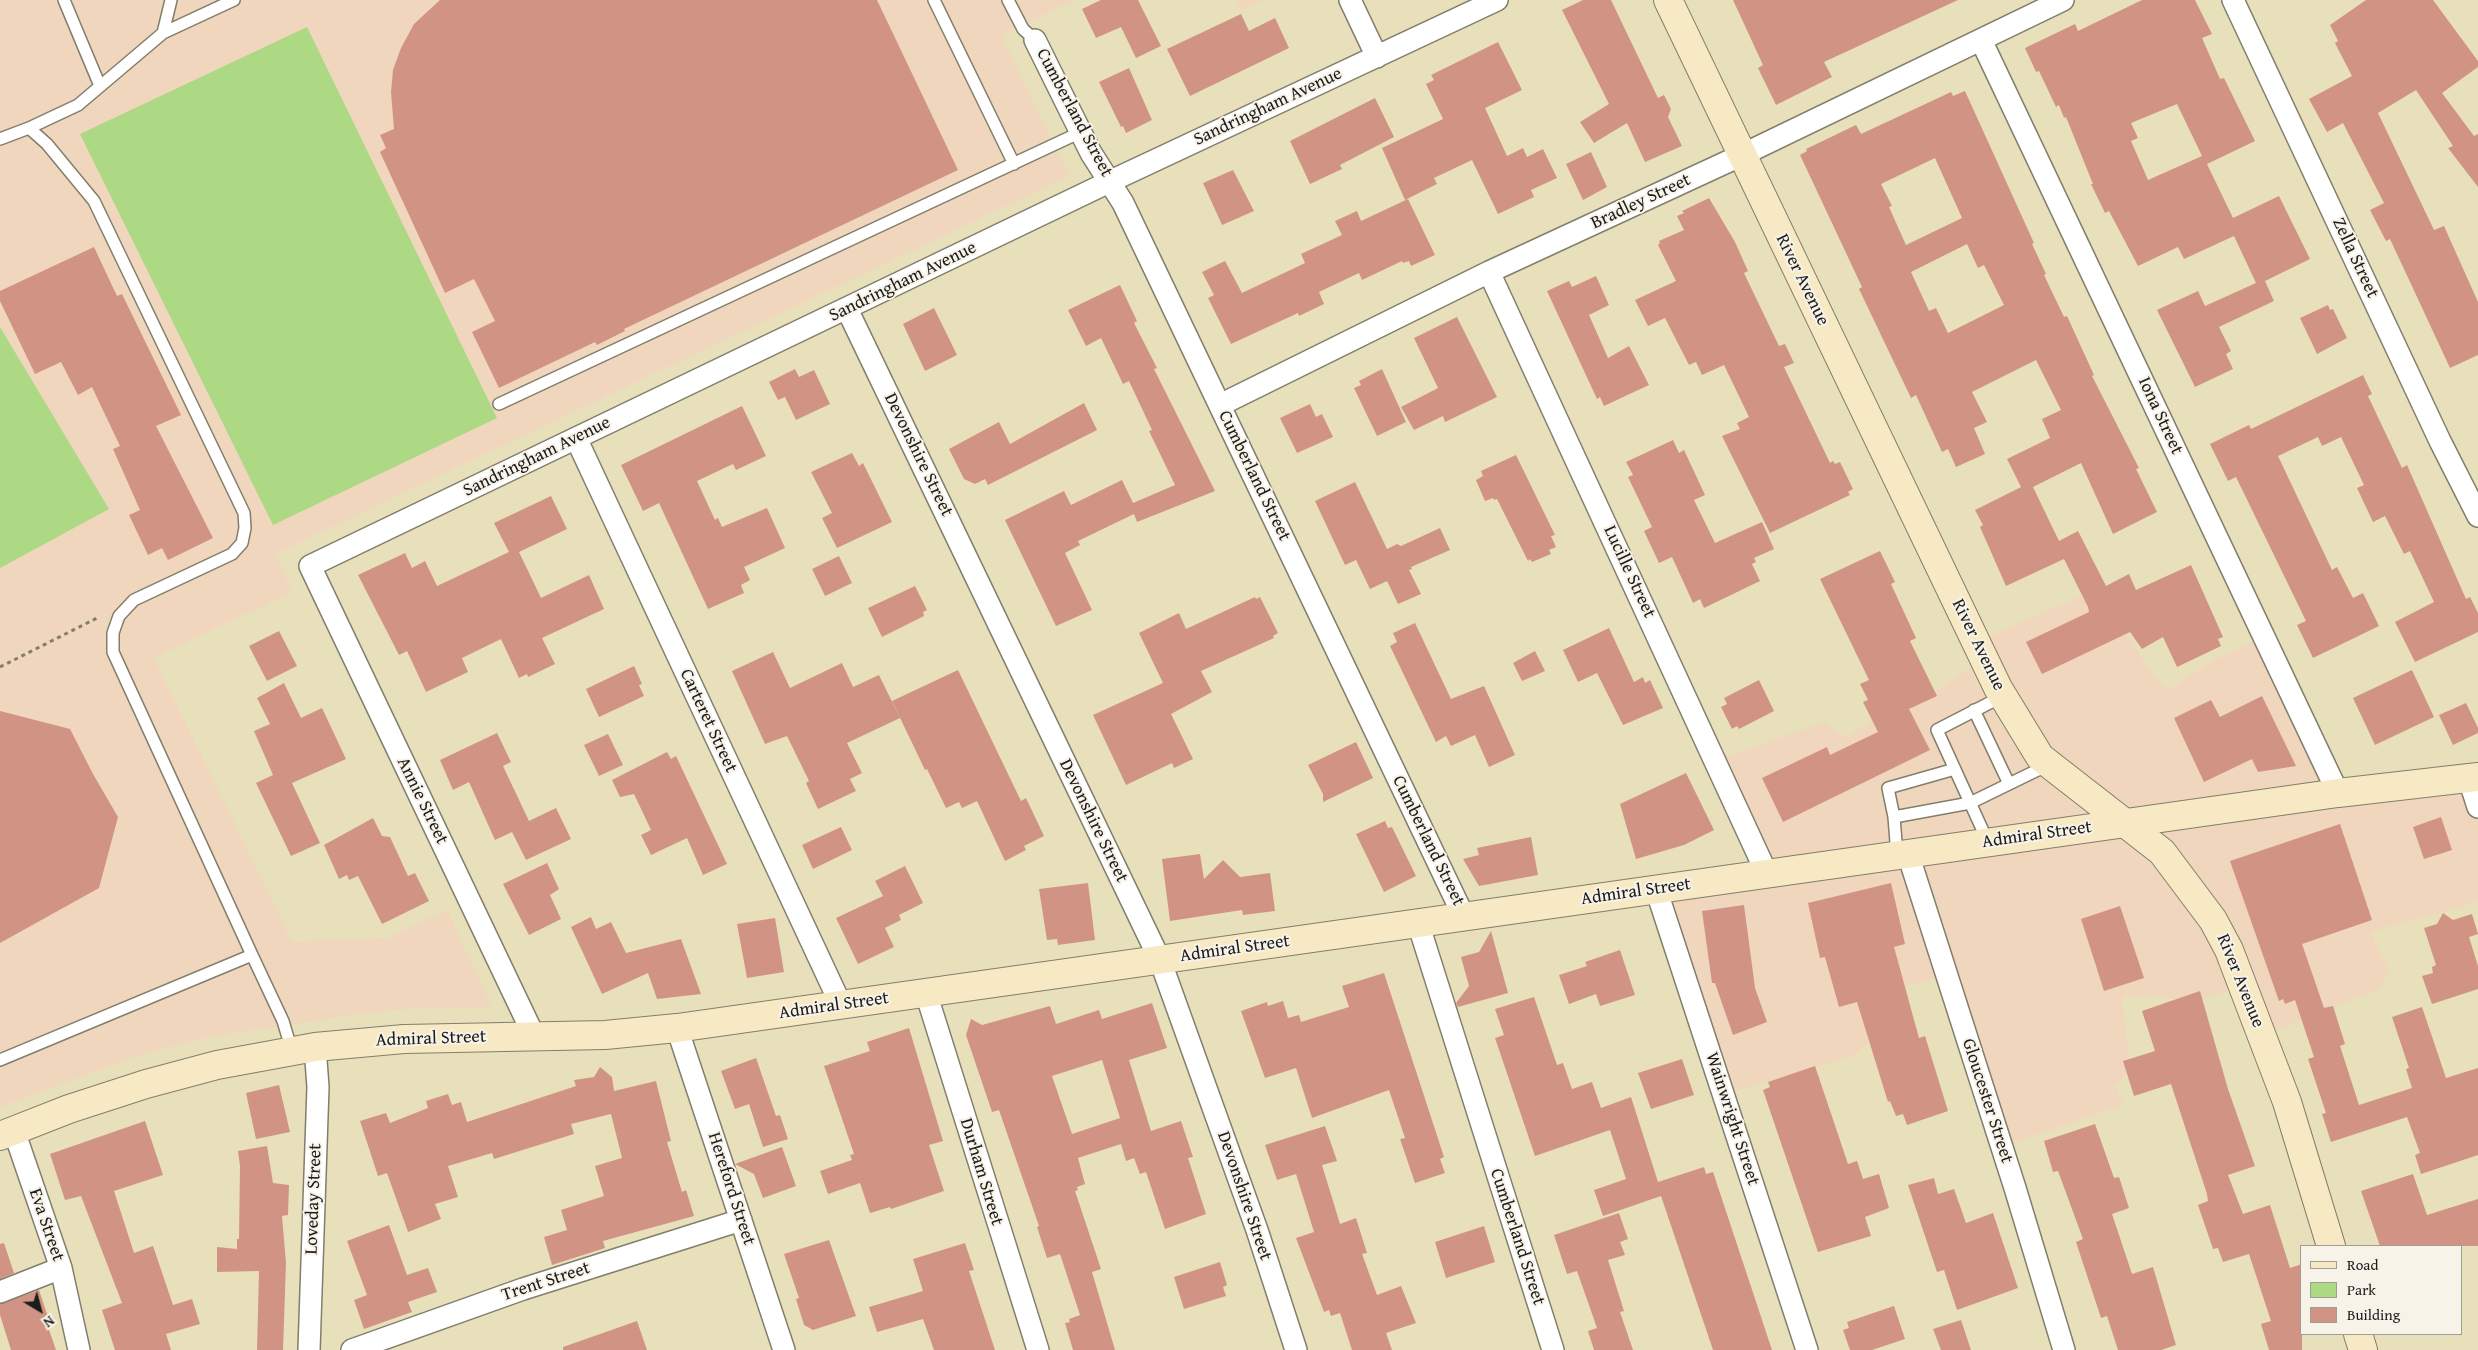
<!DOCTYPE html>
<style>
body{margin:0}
#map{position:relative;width:2478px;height:1350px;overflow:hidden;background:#e8e0bb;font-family:"Gentium Book Plus",serif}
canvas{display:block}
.legend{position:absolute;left:2300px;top:1245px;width:162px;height:90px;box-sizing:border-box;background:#f7f3e8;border:1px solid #9f9d96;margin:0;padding:6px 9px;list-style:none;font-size:15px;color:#1c1c1c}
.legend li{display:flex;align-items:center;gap:10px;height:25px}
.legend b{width:25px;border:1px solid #9f9d96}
.north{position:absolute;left:15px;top:1285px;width:50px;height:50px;-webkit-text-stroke:4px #f7f3e8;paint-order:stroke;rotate:143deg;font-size:14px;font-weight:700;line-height:20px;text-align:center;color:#1c1c1c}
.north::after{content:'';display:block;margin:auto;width:18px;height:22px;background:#1c1c1c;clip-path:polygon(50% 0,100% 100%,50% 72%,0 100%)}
</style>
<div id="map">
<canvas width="2478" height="1350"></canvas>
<ul class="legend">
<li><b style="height:6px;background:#f7e9c3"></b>Road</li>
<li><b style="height:14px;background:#add985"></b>Park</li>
<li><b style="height:14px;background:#d19484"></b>Building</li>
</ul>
<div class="north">N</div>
</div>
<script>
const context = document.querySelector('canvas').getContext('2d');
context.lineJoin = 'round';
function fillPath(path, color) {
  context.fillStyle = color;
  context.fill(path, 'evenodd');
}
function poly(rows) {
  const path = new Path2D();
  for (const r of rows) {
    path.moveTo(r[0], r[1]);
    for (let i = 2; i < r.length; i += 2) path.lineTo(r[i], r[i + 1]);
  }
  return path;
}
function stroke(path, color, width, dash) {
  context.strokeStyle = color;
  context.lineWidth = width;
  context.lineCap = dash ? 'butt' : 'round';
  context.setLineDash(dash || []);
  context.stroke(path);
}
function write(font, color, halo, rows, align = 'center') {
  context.font = font + ' "Gentium Book Plus",serif';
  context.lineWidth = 4;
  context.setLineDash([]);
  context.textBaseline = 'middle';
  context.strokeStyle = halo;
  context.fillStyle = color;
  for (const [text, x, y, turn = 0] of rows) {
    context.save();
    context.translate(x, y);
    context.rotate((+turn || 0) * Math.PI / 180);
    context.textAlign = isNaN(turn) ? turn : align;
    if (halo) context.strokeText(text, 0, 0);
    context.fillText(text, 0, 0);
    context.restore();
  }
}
fillPath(poly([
 [0,0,1075,0,1001,35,1069,176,275,554,292,592,154,658,292,942,388,938,447,910,492,1007,417,1008,373,1012,209,1037,140,1055,0,1107],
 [1237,0,1262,0,1242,10],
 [2101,587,2149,671,2168,690,2210,662,2258,639,2334,787,2460,768,2478,825,2478,902,2370,932,2389,972,2379,989,2267,1034,2243,986,2187,1003,2166,996,2122,996,2130,1070,2115,1086,2123,1105,2006,1145,1942,976,1862,1000,1873,1036,1855,1055,1729,1093,1664,881,1755,868,1717,760,1825,722,1845,738,1879,717,1898,717,1979,662,1979,641]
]), '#f0d6bc');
fillPath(poly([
 [307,27,497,418,273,525,80,134],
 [0,327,109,509,0,568]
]), '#add985');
fillPath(poly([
 [440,0,877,0,958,170,624,329,625,331,597,345,595,342,499,388,472,332,495,321,474,279,445,293,380,152,386,148,380,135,394,129,391,92,393,70,401,48,414,24],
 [1101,0,1138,0,1161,46,1136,58,1121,27,1096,38,1082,9],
 [1583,0,1611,0,1658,98,1664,95,1671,109,1668,117,1682,146,1645,162,1627,123,1594,143,1580,122,1609,104,1562,10],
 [1733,0,1958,0,1824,62,1832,77,1776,105,1758,68,1763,65],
 [2142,0,2195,0,2212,34,2202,38,2220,79,2224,78,2255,141,2207,164,2233,218,2279,196,2310,259,2265,281,2274,301,2219,327,2231,351,2226,354,2233,369,2195,387,2157,310,2198,291,2205,306,2256,283,2234,236,2184,259,2178,247,2138,266,2109,211,2105,213,2091,184,2093,184,2066,117,2064,118,2059,105,2056,107,2039,71,2036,72,2025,48,2075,24,2078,31],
 [2177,104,2202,156,2148,180,2131,141,2138,138,2131,123],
 [2366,0,2433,0,2478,61,2478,67,2442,93,2474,136,2478,134,2478,187,2448,148,2453,146,2416,90,2378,113,2434,230,2444,226,2478,302,2478,355,2450,368,2390,239,2386,241,2370,210,2384,203,2343,123,2327,132,2309,99,2352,76,2335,43,2338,41,2330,25],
 [1241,14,1249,31,1275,18,1289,48,1190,96,1167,49],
 [1498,42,1522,90,1485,108,1507,156,1523,148,1527,157,1543,149,1557,178,1531,190,1534,197,1498,214,1472,160,1434,178,1437,184,1405,200,1382,148,1443,119,1426,84,1434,80,1431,75],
 [1129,68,1152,120,1126,133,1123,126,1121,127,1099,82],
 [1965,91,2034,243,2032,244,2046,274,2044,275,2064,317,2067,316,2094,375,2092,376,2139,468,2136,469,2157,512,2113,534,2081,463,2033,487,2059,541,2078,531,2106,586,2129,574,2136,590,2191,565,2223,637,2218,639,2221,646,2177,667,2163,637,2142,649,2130,632,2042,674,2026,642,2089,612,2088,607,2064,559,2006,586,1980,527,1983,525,1975,510,2021,487,2007,459,2050,438,2042,419,2061,410,2036,360,1972,392,1987,422,1974,428,1985,454,1956,467,1948,449,1942,452,1916,395,1911,398,1859,289,1862,287,1800,155,1807,151,1806,149,1856,125,1861,134,1951,92,1953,96],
 [1935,158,1962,218,1906,245,1889,207,1892,206,1881,184],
 [1967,244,1978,268,1984,265,2004,305,1948,333,1936,308,1929,311,1911,272],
 [1375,98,1394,137,1340,165,1342,169,1310,184,1290,141],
 [1591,152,1607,187,1583,200,1566,164],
 [1233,170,1254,211,1222,225,1203,183],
 [1709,198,1735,242,1748,271,1744,273,1779,346,1785,344,1794,363,1784,367,1830,463,1833,461,1835,464,1840,462,1853,489,1848,492,1850,495,1770,533,1722,436,1740,429,1737,423,1749,417,1724,365,1702,375,1696,362,1689,365,1665,318,1648,326,1635,300,1676,281,1658,245,1660,243,1659,241,1684,230,1677,216,1684,213,1682,211],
 [1408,199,1435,255,1411,266,1409,261,1403,263,1402,261,1362,280,1359,273,1319,292,1324,304,1299,316,1298,313,1231,344,1208,298,1214,295,1202,272,1225,261,1242,293,1305,263,1301,254,1342,235,1335,221,1357,211,1361,221],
 [94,247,117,296,122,294,181,415,156,426,213,538,168,560,162,548,148,555,129,515,140,510,113,449,120,446,92,387,78,395,61,362,35,374,0,301,0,291],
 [1596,276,1609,305,1589,315,1608,358,1629,346,1649,385,1604,406,1600,397,1597,399,1547,291,1569,281,1572,287],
 [1120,285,1137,321,1134,323,1157,368,1154,369,1215,491,1137,522,1134,514,1078,541,1080,545,1065,553,1092,610,1056,626,1005,520,1064,491,1071,505,1122,480,1133,503,1175,485,1149,431,1152,430,1129,381,1123,384,1101,338,1086,346,1068,310],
 [2328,305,2330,310,2333,309,2347,338,2317,354,2300,318],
 [934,308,957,355,925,371,903,324],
 [1457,317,1497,397,1445,422,1443,416,1414,430,1401,407,1438,388,1414,338],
 [795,369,799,377,814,370,830,404,796,420,785,397,778,400,769,382],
 [1382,369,1406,422,1377,436,1354,388,1361,385,1359,381],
 [2363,375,2372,394,2368,396,2402,468,2407,465,2466,599,2470,597,2478,613,2478,632,2415,662,2395,622,2434,602,2410,551,2404,554,2385,516,2373,522,2357,488,2364,485,2341,437,2322,446,2318,437,2278,456,2332,570,2337,567,2353,598,2363,593,2379,626,2313,658,2297,625,2306,621,2236,477,2228,481,2210,444,2249,425,2251,429],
 [1084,403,1097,430,988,485,985,479,975,484,964,479,949,449,999,422,1010,444],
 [1310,404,1316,417,1322,414,1333,437,1297,453,1280,418],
 [742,406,766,456,736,470,733,464,697,481,715,520,718,518,722,527,767,508,785,548,744,567,750,580,741,585,744,593,708,609,659,503,643,511,621,465],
 [1673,440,1679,453,1684,450,1705,495,1694,500,1715,543,1762,522,1774,549,1754,558,1756,562,1752,564,1760,581,1704,608,1700,599,1693,603,1672,557,1659,563,1644,531,1652,527,1628,477,1633,475,1626,462],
 [852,453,859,466,863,463,892,522,837,548,822,518,832,513,811,472],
 [1516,455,1555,535,1551,536,1556,547,1549,550,1551,554,1532,562,1530,559,1528,561,1497,499,1494,500,1493,498,1485,501,1476,480,1483,476,1481,471],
 [1355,482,1387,549,1397,544,1401,546,1440,528,1450,550,1411,567,1412,569,1409,570,1421,594,1398,604,1387,581,1370,589,1356,560,1345,565,1315,501],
 [551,496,567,529,519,552,541,598,589,575,604,609,542,638,555,664,528,677,527,674,519,678,501,639,462,658,468,672,426,692,407,651,399,655,358,575,405,553,412,568,425,561,437,586,509,552,494,523],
 [1880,551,1895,582,1891,584,1916,638,1910,641,1937,696,1909,709,1930,750,1783,822,1762,778,1827,747,1830,755,1878,732,1863,702,1868,700,1860,684,1869,680,1820,579],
 [839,556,852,583,825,596,812,569],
 [915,586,927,610,923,612,924,616,882,637,868,608],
 [1255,597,1256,599,1260,597,1278,633,1273,636,1274,638,1201,671,1212,692,1171,714,1193,759,1174,768,1172,763,1126,785,1093,715,1163,683,1139,633,1179,613,1186,629],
 [1415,623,1451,699,1484,686,1515,755,1489,767,1475,735,1451,746,1446,736,1436,742,1390,646,1397,642,1393,633],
 [1609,628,1634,682,1643,677,1645,683,1650,680,1663,708,1623,725,1597,673,1578,682,1563,650],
 [279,631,297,666,267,681,249,646],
 [1535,651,1545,671,1522,681,1513,663],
 [773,652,790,688,842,663,853,687,879,675,900,718,847,743,862,773,850,779,856,791,818,809,806,783,809,781,787,736,765,744,732,671],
 [634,666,642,684,639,685,644,696,599,717,586,689],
 [958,670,1021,801,1026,798,1044,836,1024,846,1026,850,1005,861,977,801,962,808,959,802,946,808,927,769,925,770,892,701],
 [2412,670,2434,717,2375,745,2353,698],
 [1759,680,1774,711,1739,729,1737,726,1732,729,1721,707,1727,704,1724,698],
 [284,683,301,718,322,708,346,759,292,783,320,843,291,856,256,783,273,775,254,731,270,724,257,698],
 [2262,696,2296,766,2258,772,2252,759,2204,782,2174,718,2211,700,2220,717],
 [2466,703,2478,728,2478,733,2453,745,2439,715],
 [0,711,70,729,93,774,118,817,99,888,0,943],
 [497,733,511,762,503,766,529,821,556,808,571,839,526,860,512,832,495,840,469,782,453,790,440,760],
 [608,734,623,765,599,776,584,745],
 [1356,742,1373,778,1323,802,1323,794,1308,765],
 [667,752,671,759,676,756,727,864,703,875,687,838,651,855,641,835,651,830,634,794,620,797,612,780],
 [1686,773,1714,830,1684,845,1636,859,1620,804],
 [2441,817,2452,850,2424,859,2413,827],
 [373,818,382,836,390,837,408,876,415,873,429,901,382,924,358,876,349,880,347,875,339,879,324,845],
 [1385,821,1388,828,1392,827,1416,876,1384,892,1356,834],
 [2340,824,2372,920,2302,944,2324,1008,2333,1006,2345,1044,2340,1046,2359,1105,2412,1088,2406,1069,2409,1068,2392,1017,2422,1007,2446,1078,2478,1068,2478,1155,2421,1174,2415,1155,2420,1153,2407,1117,2331,1142,2322,1114,2326,1113,2308,1059,2314,1057,2295,1000,2285,1004,2283,999,2279,1001,2230,861],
 [841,827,852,850,813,869,802,845],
 [1531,837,1538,875,1479,886,1463,859,1479,855,1477,848],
 [1200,854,1204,879,1223,860,1240,877,1270,873,1275,911,1243,915,1242,910,1170,921,1162,859],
 [547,863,559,889,550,895,561,919,529,935,503,884],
 [905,866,923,903,899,915,901,920,885,928,894,947,858,964,836,918,883,896,875,881],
 [1088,883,1095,940,1058,945,1057,939,1047,940,1039,889],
 [1891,883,1905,944,1894,947,1919,1038,1925,1036,1948,1111,1907,1125,1903,1114,1896,1116,1890,1101,1888,1102,1857,1002,1839,1007,1825,957,1820,958,1808,903],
 [1744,905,1755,988,1767,1022,1733,1035,1715,983,1712,983,1702,911],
 [2120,906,2144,978,2104,991,2081,919],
 [2443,913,2453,920,2472,914,2478,934,2469,937,2478,966,2478,989,2432,1004,2422,976,2433,973,2432,967,2436,965,2424,928,2437,924],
 [591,917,596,929,611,922,626,953,681,939,701,994,657,999,648,973,602,994,571,927],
 [775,918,784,972,747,978,737,924],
 [1491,931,1508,993,1458,1007,1456,1003,1469,986,1461,957,1479,952],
 [1620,950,1635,995,1600,1006,1596,994,1569,1004,1559,975,1587,966,1585,962],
 [1384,973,1444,1157,1440,1159,1445,1173,1415,1183,1400,1139,1405,1138,1389,1090,1312,1118,1296,1068,1265,1078,1241,1011,1267,1002,1268,1006,1283,1001,1288,1018,1299,1015,1301,1022,1349,1007,1342,986],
 [2200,991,2228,1089,2255,1166,2228,1175,2243,1214,2270,1205,2290,1268,2302,1264,2302,1350,2269,1350,2261,1324,2271,1321,2249,1254,2223,1262,2218,1248,2213,1249,2198,1205,2208,1201,2207,1194,2171,1084,2134,1096,2123,1061,2155,1051,2142,1011],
 [1534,997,1557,1065,1563,1063,1572,1089,1592,1082,1601,1108,1631,1097,1658,1182,1704,1167,1706,1174,1713,1172,1772,1350,1713,1350,1661,1196,1603,1216,1594,1190,1626,1179,1610,1130,1535,1156,1495,1038,1504,1035,1495,1009],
 [1152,1003,1167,1048,1129,1060,1151,1131,1181,1121,1193,1157,1188,1158,1206,1214,1165,1229,1146,1172,1140,1174,1134,1158,1126,1161,1121,1144,1078,1158,1085,1184,1077,1187,1078,1190,1075,1191,1101,1269,1092,1272,1115,1350,1073,1350,1065,1323,1070,1322,1069,1319,1080,1315,1060,1254,1047,1258,1037,1227,1039,1226,999,1110,992,1112,966,1035,971,1019,982,1025,1050,1006,1056,1024,1099,1010,1102,1019],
 [1102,1060,1120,1118,1072,1134,1052,1076],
 [909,1028,943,1141,929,1145,944,1191,891,1209,890,1207,870,1213,860,1183,828,1194,820,1171,852,1160,850,1155,854,1154,824,1066,870,1051,867,1042],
 [756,1058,776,1116,780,1115,788,1139,763,1147,749,1104,735,1109,721,1071],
 [1682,1059,1694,1095,1651,1109,1638,1073],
 [1815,1066,1848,1164,1857,1161,1863,1179,1879,1174,1889,1208,1865,1217,1871,1236,1818,1252,1763,1090,1770,1087,1768,1082],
 [600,1067,612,1077,614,1091,656,1081,671,1141,667,1142,682,1192,686,1190,694,1216,603,1241,605,1248,552,1265,544,1237,567,1230,561,1210,604,1196,595,1166,622,1158,611,1114,571,1124,574,1134,494,1159,492,1153,448,1166,458,1197,435,1204,441,1219,408,1232,387,1173,378,1176,360,1121,386,1113,390,1123,428,1108,426,1101,448,1094,452,1105,461,1102,467,1122,576,1086,574,1080,594,1077],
 [279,1085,290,1132,256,1139,246,1093],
 [145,1121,163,1175,114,1191,134,1253,153,1246,173,1305,192,1299,200,1324,166,1334,171,1350,115,1350,102,1310,122,1303,81,1196,65,1200,50,1154],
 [2095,1124,2114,1178,2119,1177,2129,1208,2112,1214,2132,1274,2153,1267,2176,1345,2161,1350,2118,1350,2107,1316,2101,1318,2076,1242,2083,1239,2058,1171,2053,1172,2044,1141],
 [1325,1126,1337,1161,1322,1165,1340,1224,1356,1218,1367,1253,1362,1254,1377,1295,1401,1286,1416,1323,1386,1333,1392,1350,1352,1350,1340,1313,1331,1316,1329,1310,1324,1312,1296,1238,1314,1232,1296,1174,1277,1180,1265,1145],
 [267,1146,273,1183,289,1185,288,1215,282,1216,286,1263,283,1350,257,1350,259,1271,217,1272,217,1247,237,1249,237,1239,239,1239,240,1166,238,1151],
 [782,1147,796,1186,763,1198,754,1174,735,1164],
 [2413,1174,2427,1215,2478,1199,2478,1246,2380,1246,2361,1191],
 [1934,1178,1938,1194,1954,1189,1966,1223,1993,1213,2018,1288,1957,1310,1944,1270,1937,1272,1908,1185],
 [1619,1213,1628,1239,1620,1242,1625,1255,1608,1260,1624,1311,1620,1312,1633,1350,1594,1350,1588,1331,1597,1328,1577,1271,1567,1274,1554,1235],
 [389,1225,407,1275,428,1268,437,1292,408,1302,412,1312,364,1329,354,1300,367,1295,347,1241],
 [1484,1226,1495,1262,1446,1278,1435,1242],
 [829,1240,856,1316,813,1330,804,1325,796,1299,799,1298,784,1254],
 [4,1243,14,1273,0,1279,0,1244],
 [965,1243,974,1270,969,1271,995,1350,934,1350,923,1319,877,1332,869,1307,923,1291,913,1259],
 [1220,1262,1227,1285,1223,1287,1226,1296,1184,1309,1174,1277],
 [39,1290,49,1320,46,1321,56,1350,11,1350,0,1315,0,1304],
 [1894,1306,1905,1339,1872,1350,1850,1350,1843,1330,1849,1328,1847,1322],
 [1961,1320,1971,1350,1941,1350,1933,1329],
 [637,1321,647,1350,563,1350,563,1347]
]), '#d19484');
const lane = poly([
 [64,0,100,86],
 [934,0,1014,164],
 [1008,0,1023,29,1035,40],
 [163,33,171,0],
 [29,128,47,144,94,201,244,513,245,528,242,543,232,554,134,600,119,616,113,633,113,652,252,955],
 [0,139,29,128,78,105,163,33,234,0],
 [499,404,1081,132],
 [1974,710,2009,784],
 [1894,817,1970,803,2048,765],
 [1988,842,1937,730,2003,696],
 [1897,855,1894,817,1888,788,1955,769],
 [0,1060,252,955,283,1021,292,1051]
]);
const street = poly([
 [1350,0,1377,57],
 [2233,0,2440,441,2478,516],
 [1035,40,1091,153,1123,203,1464,917],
 [1981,40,2338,793],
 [1489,272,1767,874],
 [847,309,1160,960,1257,1230,1296,1350],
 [1220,405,1489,272,1742,155,2063,0],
 [576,438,841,1005],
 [2469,779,2478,807],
 [1908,854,2015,1188,2064,1350],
 [1656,889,1807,1350],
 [1418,923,1553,1350],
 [926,993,1038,1350],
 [677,1028,784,1350],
 [534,1036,310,566,1111,181,1497,0],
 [14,1131,61,1268,79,1350],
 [0,1292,61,1268],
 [309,1350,318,1087,315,1047],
 [352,1350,523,1289,741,1220]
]);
const secondary = poly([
 [1668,0,1998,688,2040,757,2162,852,2213,920,2229,950,2287,1102,2331,1246],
 [0,1136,69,1109,146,1084,217,1065,315,1047,404,1039,605,1035,677,1028,2338,793,2478,777],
 [2358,1334,2363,1350]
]);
stroke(lane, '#827e6c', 14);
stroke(street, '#827e6c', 24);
stroke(secondary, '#827e6c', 30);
stroke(poly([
 [0,667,97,618]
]), '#827e6c', 3, [4, 4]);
stroke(lane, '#fff', 11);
stroke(street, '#fff', 21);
stroke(secondary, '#f7e9c3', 28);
write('18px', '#1c1c1c', '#f7f3e8', [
 ["Sandringham Avenue",1268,107,-25],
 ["Cumberland Street",1074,113,62],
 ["Bradley Street",1641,202,-25],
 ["Zella Street",2355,258,65],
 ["River Avenue",1802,280,64],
 ["Sandringham Avenue",903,282,-26],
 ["Iona Street",2160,416,65],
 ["Devonshire Street",918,455,64],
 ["Sandringham Avenue",537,457,-26],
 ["Cumberland Street",1254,476,64],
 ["Lucille Street",1629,572,65],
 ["River Avenue",1978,645,64],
 ["Carteret Street",708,721,65],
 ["Annie Street",422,801,64],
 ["Devonshire Street",1093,821,64],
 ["Admiral Street",2037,835,-8],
 ["Cumberland Street",1428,841,64],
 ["Admiral Street",1636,892,-8],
 ["Admiral Street",1235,949,-8],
 ["River Avenue",2240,981,68],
 ["Admiral Street",834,1006,-8],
 ["Admiral Street",431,1039,-2],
 ["Gloucester Street",1987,1101,72],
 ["Wainwright Street",1732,1119,72],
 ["Durham Street",981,1172,73],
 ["Hereford Street",731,1189,72],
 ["Devonshire Street",1244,1196,71],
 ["Loveday Street",314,1199,-88],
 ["Eva Street",46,1225,71],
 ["Cumberland Street",1517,1237,72],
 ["Trent Street",546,1282,-18]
]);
</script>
